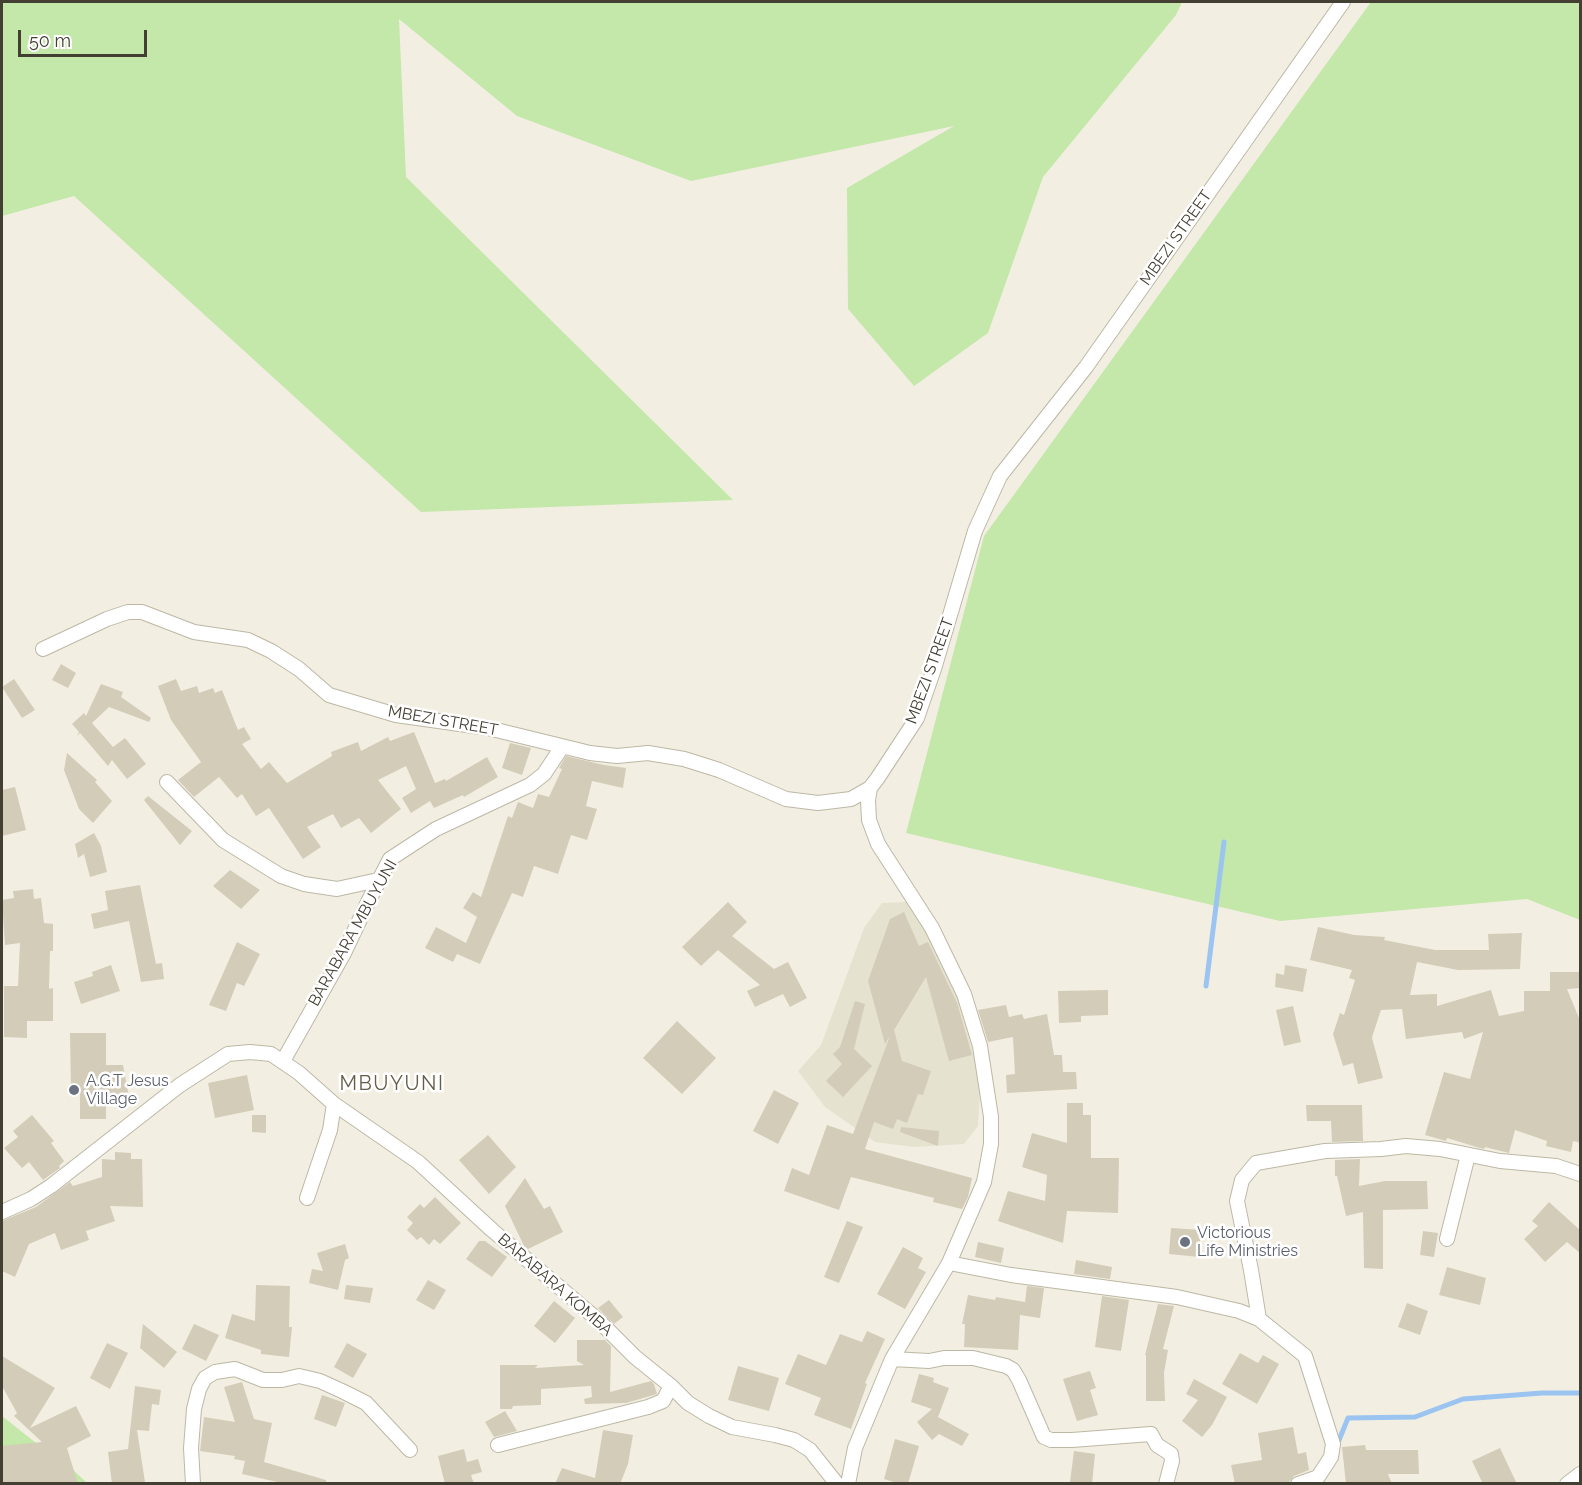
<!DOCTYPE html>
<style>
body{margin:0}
#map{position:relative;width:1582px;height:1485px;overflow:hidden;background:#f2efe2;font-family:Raleway,sans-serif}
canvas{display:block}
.frame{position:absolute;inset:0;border:3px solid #433f33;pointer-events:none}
.scale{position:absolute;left:18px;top:30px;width:129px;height:27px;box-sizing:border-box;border:3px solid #433f33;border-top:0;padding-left:8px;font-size:18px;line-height:21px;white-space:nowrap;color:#433f33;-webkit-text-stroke:4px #fff;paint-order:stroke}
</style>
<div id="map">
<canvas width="1582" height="1485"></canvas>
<div class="frame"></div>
<div class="scale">50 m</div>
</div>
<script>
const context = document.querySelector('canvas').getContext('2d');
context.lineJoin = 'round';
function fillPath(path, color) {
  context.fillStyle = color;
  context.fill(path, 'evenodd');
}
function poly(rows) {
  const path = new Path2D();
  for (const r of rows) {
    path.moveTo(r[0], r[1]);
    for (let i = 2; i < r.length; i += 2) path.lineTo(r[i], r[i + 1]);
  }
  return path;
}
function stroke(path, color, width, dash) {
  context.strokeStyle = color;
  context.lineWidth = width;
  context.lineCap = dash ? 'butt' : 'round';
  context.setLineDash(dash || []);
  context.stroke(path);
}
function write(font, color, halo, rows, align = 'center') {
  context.font = font + ' Raleway,sans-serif';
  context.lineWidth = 5;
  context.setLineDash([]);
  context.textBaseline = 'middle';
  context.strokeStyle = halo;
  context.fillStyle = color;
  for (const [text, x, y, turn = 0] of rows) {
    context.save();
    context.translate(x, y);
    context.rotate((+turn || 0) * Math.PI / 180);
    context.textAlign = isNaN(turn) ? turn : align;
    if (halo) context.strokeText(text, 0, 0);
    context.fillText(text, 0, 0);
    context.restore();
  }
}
fillPath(poly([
 [907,902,929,936,952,979,974,1055,980,1092,978,1126,964,1144,914,1147,875,1142,825,1107,798,1071,821,1045,864,928,882,903]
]), '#e6e2d0');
fillPath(poly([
 [2,2,1182,2,1176,15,1043,177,988,333,914,386,848,309,847,188,954,126,691,181,517,116,399,19,406,177,733,500,421,512,74,196,2,216],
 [1371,2,1580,2,1580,920,1527,899,1280,921,906,833,984,536],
 [2,1416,60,1462,67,1464,87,1483,2,1483]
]), '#c4e7aa');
stroke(poly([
 [1206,986,1224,842],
 [1337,1445,1348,1418,1415,1417,1463,1399,1542,1393,1580,1393]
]), '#9cc4f1', 5);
fillPath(poly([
 [61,664,76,673,68,688,52,680],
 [14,679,35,710,22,718,2,687],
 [176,679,181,691,197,686,199,693,213,688,215,693,222,690,238,730,244,727,251,739,242,744,261,769,269,762,287,783,332,756,331,752,358,742,361,751,388,737,390,741,414,732,435,783,445,779,446,781,487,757,498,777,464,797,463,795,434,808,430,801,411,813,402,798,416,789,406,766,378,780,401,809,371,833,359,818,341,828,333,814,307,827,321,847,303,859,269,808,256,816,242,794,237,798,219,777,194,797,178,780,201,762,171,720,158,686],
 [101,684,123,692,121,697,151,718,149,722,109,707,92,723,113,747,125,738,146,764,127,779,112,760,108,766,80,733,77,736,79,732,72,724,84,713,86,716],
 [510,743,531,748,522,775,502,768],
 [67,753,97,780,95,782,112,801,93,823,79,809,64,770],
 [566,756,604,765,626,768,623,788,592,781,586,806,597,809,587,840,571,835,558,874,534,866,523,897,512,893,480,964,457,954,453,962,425,948,436,927,466,943,477,917,463,908,473,892,481,897,508,816,512,818,518,802,533,808,538,794,549,797,562,769,559,768],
 [15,787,26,830,2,836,2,790],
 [148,796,192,831,180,845,144,800],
 [94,833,101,846,107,872,90,877,84,854,78,858,75,844],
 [230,870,260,890,241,909,213,886],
 [140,885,156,964,162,963,164,979,141,982,129,921,94,929,91,914,108,910,105,891],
 [33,889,34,899,41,898,44,923,53,924,53,951,50,951,49,989,53,988,53,1021,27,1021,27,1038,4,1037,4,986,18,986,20,943,5,945,2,900,14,898,13,891],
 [728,902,747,922,732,936,774,969,788,962,807,998,790,1007,783,994,755,1007,747,991,760,985,718,950,701,966,682,947],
 [904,912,919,946,928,942,957,1003,972,1055,949,1061,926,977,894,1030,902,1061,931,1071,923,1095,918,1094,907,1123,897,1119,893,1129,874,1122,865,1149,972,1178,968,1197,962,1209,933,1202,934,1198,851,1177,839,1210,784,1191,792,1168,809,1175,827,1125,853,1134,890,1036,885,1044,868,981,890,919],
 [1318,927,1354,935,1385,937,1384,940,1435,950,1489,950,1488,934,1522,933,1520,969,1458,970,1417,962,1410,995,1437,994,1437,1006,1491,990,1499,1016,1524,1011,1524,991,1550,991,1550,972,1581,972,1581,988,1567,989,1581,1023,1581,1143,1573,1141,1571,1152,1546,1146,1547,1141,1515,1130,1509,1153,1485,1147,1484,1149,1480,1148,1447,1138,1446,1141,1425,1135,1444,1072,1470,1079,1483,1032,1464,1039,1462,1032,1406,1039,1402,1009,1381,1010,1373,1034,1372,1038,1383,1078,1358,1084,1353,1063,1343,1066,1333,1034,1340,1013,1344,1015,1355,980,1349,978,1352,970,1310,960],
 [237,942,260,954,244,986,237,983,226,1011,209,1005],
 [111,965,120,991,81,1004,74,982,93,976,92,972],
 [1285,965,1307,969,1303,992,1275,987,1276,973,1284,975],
 [1108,990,1108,1015,1081,1016,1081,1022,1059,1023,1058,991],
 [855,1001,865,1004,854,1049,872,1066,843,1097,826,1081,842,1064,833,1054,840,1047],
 [1006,1005,1009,1017,1022,1014,1024,1019,1047,1014,1054,1055,1062,1055,1063,1072,1076,1072,1077,1089,1007,1093,1006,1075,1015,1074,1013,1037,988,1042,978,1010],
 [1293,1006,1301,1042,1284,1046,1276,1010],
 [677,1021,716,1058,682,1094,643,1058],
 [70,1033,106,1033,106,1065,123,1065,129,1097,106,1101,106,1119,80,1119,80,1091,71,1091],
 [247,1075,254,1110,215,1118,208,1083],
 [774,1090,799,1103,778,1144,753,1131],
 [1067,1103,1083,1103,1083,1115,1091,1115,1091,1158,1119,1158,1118,1213,1067,1211,1063,1243,998,1221,1008,1191,1045,1201,1047,1175,1022,1167,1032,1133,1067,1143],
 [1306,1105,1362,1105,1363,1141,1332,1142,1331,1121,1307,1121],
 [32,1115,54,1141,51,1143,64,1161,59,1166,60,1168,43,1180,29,1162,22,1168,4,1148,18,1137,13,1131],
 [252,1115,266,1115,266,1133,252,1132],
 [901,1127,939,1131,938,1146,900,1132],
 [488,1135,516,1167,489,1194,459,1160],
 [115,1152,131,1153,131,1159,142,1159,143,1207,110,1206,115,1221,86,1231,89,1240,61,1250,55,1233,29,1244,15,1277,2,1271,2,1221,36,1207,70,1182,73,1186,102,1177,102,1159,115,1160],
 [1360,1159,1359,1186,1385,1181,1427,1181,1428,1209,1383,1210,1383,1269,1364,1268,1363,1212,1346,1216,1337,1176,1335,1176,1335,1160],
 [525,1178,544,1209,550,1206,563,1232,528,1249,524,1246,505,1206],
 [435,1197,461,1223,440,1244,434,1239,429,1245,421,1237,417,1240,407,1230,413,1223,407,1217,420,1204,424,1208],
 [1549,1202,1581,1231,1581,1254,1567,1242,1545,1262,1524,1239,1538,1226,1532,1221],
 [847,1221,863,1227,839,1283,824,1277],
 [1171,1228,1201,1230,1199,1257,1169,1254],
 [1423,1231,1438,1233,1434,1257,1420,1255],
 [479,1241,485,1241,507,1257,492,1277,466,1259],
 [978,1242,1004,1248,1001,1263,975,1257],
 [345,1244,349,1258,345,1260,338,1290,309,1283,312,1269,323,1271,317,1253],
 [903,1247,923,1258,918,1268,926,1272,905,1309,877,1294],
 [1076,1260,1112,1267,1110,1279,1074,1274],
 [1447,1267,1486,1278,1480,1305,1439,1295],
 [428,1280,446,1290,434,1310,416,1300],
 [256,1285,290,1286,289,1327,292,1327,289,1357,261,1354,261,1350,225,1338,232,1314,255,1321],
 [346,1285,373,1288,370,1303,344,1299],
 [1027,1286,1044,1288,1040,1318,1020,1315,1018,1350,964,1347,965,1324,962,1324,968,1295,995,1300,996,1297,1025,1302],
 [1102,1296,1129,1300,1121,1351,1095,1347],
 [609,1300,623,1317,614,1324,598,1308],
 [554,1301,575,1318,555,1343,534,1326],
 [1407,1303,1428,1311,1420,1335,1398,1327],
 [1158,1304,1174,1306,1163,1349,1168,1350,1164,1373,1165,1401,1146,1401,1146,1355,1145,1355],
 [143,1324,177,1352,164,1368,140,1348],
 [194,1324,219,1335,206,1361,182,1349],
 [867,1331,885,1339,865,1383,867,1384,851,1429,814,1415,821,1398,785,1384,798,1354,826,1365,840,1334,862,1342],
 [577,1340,605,1340,611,1346,610,1392,651,1381,654,1384,657,1394,626,1403,585,1404,584,1399,592,1397,591,1386,541,1389,541,1405,513,1406,512,1409,500,1409,500,1365,538,1365,535,1368,584,1365,577,1361],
 [107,1343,128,1353,110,1389,90,1378],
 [347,1343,367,1354,353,1378,334,1367],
 [1240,1353,1258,1363,1263,1355,1279,1364,1257,1404,1222,1384],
 [2,1356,55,1388,30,1428,76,1406,91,1436,67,1448,78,1484,2,1484,2,1446,42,1442,14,1416,17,1413,2,1386],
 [738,1366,779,1378,769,1411,728,1400],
 [1090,1371,1096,1388,1090,1390,1098,1415,1077,1421,1063,1379],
 [919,1374,934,1378,933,1382,949,1388,938,1417,969,1434,962,1446,939,1434,932,1440,917,1422,932,1409,911,1402],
 [1194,1379,1227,1397,1212,1425,1202,1437,1182,1421,1198,1400,1186,1394],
 [242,1382,254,1419,272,1423,264,1462,326,1480,326,1484,286,1484,242,1474,245,1461,234,1459,235,1456,200,1451,204,1417,235,1422,224,1387],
 [135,1386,161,1390,159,1405,152,1404,149,1431,137,1430,145,1482,112,1484,108,1452,128,1449],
 [322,1395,345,1403,336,1427,314,1419],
 [505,1411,517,1431,494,1437,485,1422],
 [1293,1427,1298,1454,1306,1452,1309,1470,1294,1476,1289,1482,1235,1484,1231,1465,1262,1460,1258,1433],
 [603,1430,633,1435,628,1464,620,1484,555,1484,562,1468,595,1478],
 [895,1439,919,1446,908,1484,900,1484,884,1479],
 [1365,1445,1366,1450,1418,1450,1419,1474,1388,1474,1392,1484,1346,1484,1342,1447],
 [1500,1448,1517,1484,1483,1484,1472,1461],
 [464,1449,467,1462,478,1459,482,1472,471,1475,474,1484,445,1484,438,1456],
 [1074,1451,1095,1454,1092,1484,1070,1482]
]), '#d3ccb8');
const street = poly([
 [43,649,107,619,128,612,142,612,194,632,248,640,271,651,299,669,329,695,396,715,488,728,590,753,617,756,648,753,684,759,719,770,786,799,818,803,851,799,870,788,877,779,917,718,934,669,975,531,1000,476,1086,367,1343,2],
 [167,782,223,840,281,876,304,884,337,889,378,880],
 [283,1061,344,953,370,898,390,859,436,829,530,785,544,774,562,747],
 [307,1198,330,1130,334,1104],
 [2,1212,31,1199,51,1186,180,1085,228,1054,250,1052,271,1054,299,1073,334,1104,418,1162,492,1230,598,1320,635,1357,671,1386,688,1403,709,1416,732,1427,775,1435,794,1440,810,1450,837,1484],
 [1447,1239,1468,1155],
 [949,1263,1011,1275,1177,1297,1239,1311,1259,1319,1305,1356,1333,1444,1331,1457,1318,1477,1298,1484],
 [1259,1319,1251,1270,1237,1201,1242,1180,1256,1163,1325,1151,1381,1149,1406,1146,1440,1149,1500,1161,1556,1166,1580,1174],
 [892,1359,929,1361,944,1358,973,1358,1006,1366,1013,1370,1019,1380,1044,1437,1051,1440,1072,1440,1151,1434,1157,1445,1171,1454,1172,1461,1166,1484],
 [498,1445,648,1407,663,1401,671,1386],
 [193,1484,191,1448,194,1409,199,1389,205,1378,215,1372,235,1369,263,1380,282,1380,299,1376,320,1381,342,1391,366,1403,410,1450],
 [848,1484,855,1448,892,1359,949,1263,984,1182,991,1144,991,1117,980,1046,964,994,932,928,878,844,869,820,868,800,870,788],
 [1567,1484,1580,1474]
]);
stroke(street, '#bdb8a5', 16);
stroke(street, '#fff', 14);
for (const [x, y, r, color] of [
 [74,1090,6,"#6b7280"],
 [1185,1242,6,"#6b7280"]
]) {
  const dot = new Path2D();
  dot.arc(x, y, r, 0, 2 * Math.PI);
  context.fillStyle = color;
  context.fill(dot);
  stroke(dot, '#fff', 2);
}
write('16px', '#433f33', '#fff', [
 ["MBEZI STREET",1176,238,-55],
 ["MBEZI STREET",930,671,-70],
 ["MBEZI STREET",443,721,10],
 ["BARABARA MBUYUNI",353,933,-61],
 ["BARABARA KOMBA",555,1285,41]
]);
write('16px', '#5b616d', '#fff', [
 ["A.G.T Jesus",86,1081],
 ["Village",86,1099],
 ["Victorious",1197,1233],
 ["Life Ministries",1197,1251]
], 'left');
context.letterSpacing = '1.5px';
write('20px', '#665e4a', '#fff', [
 ["MBUYUNI",392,1084]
]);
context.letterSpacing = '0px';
</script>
